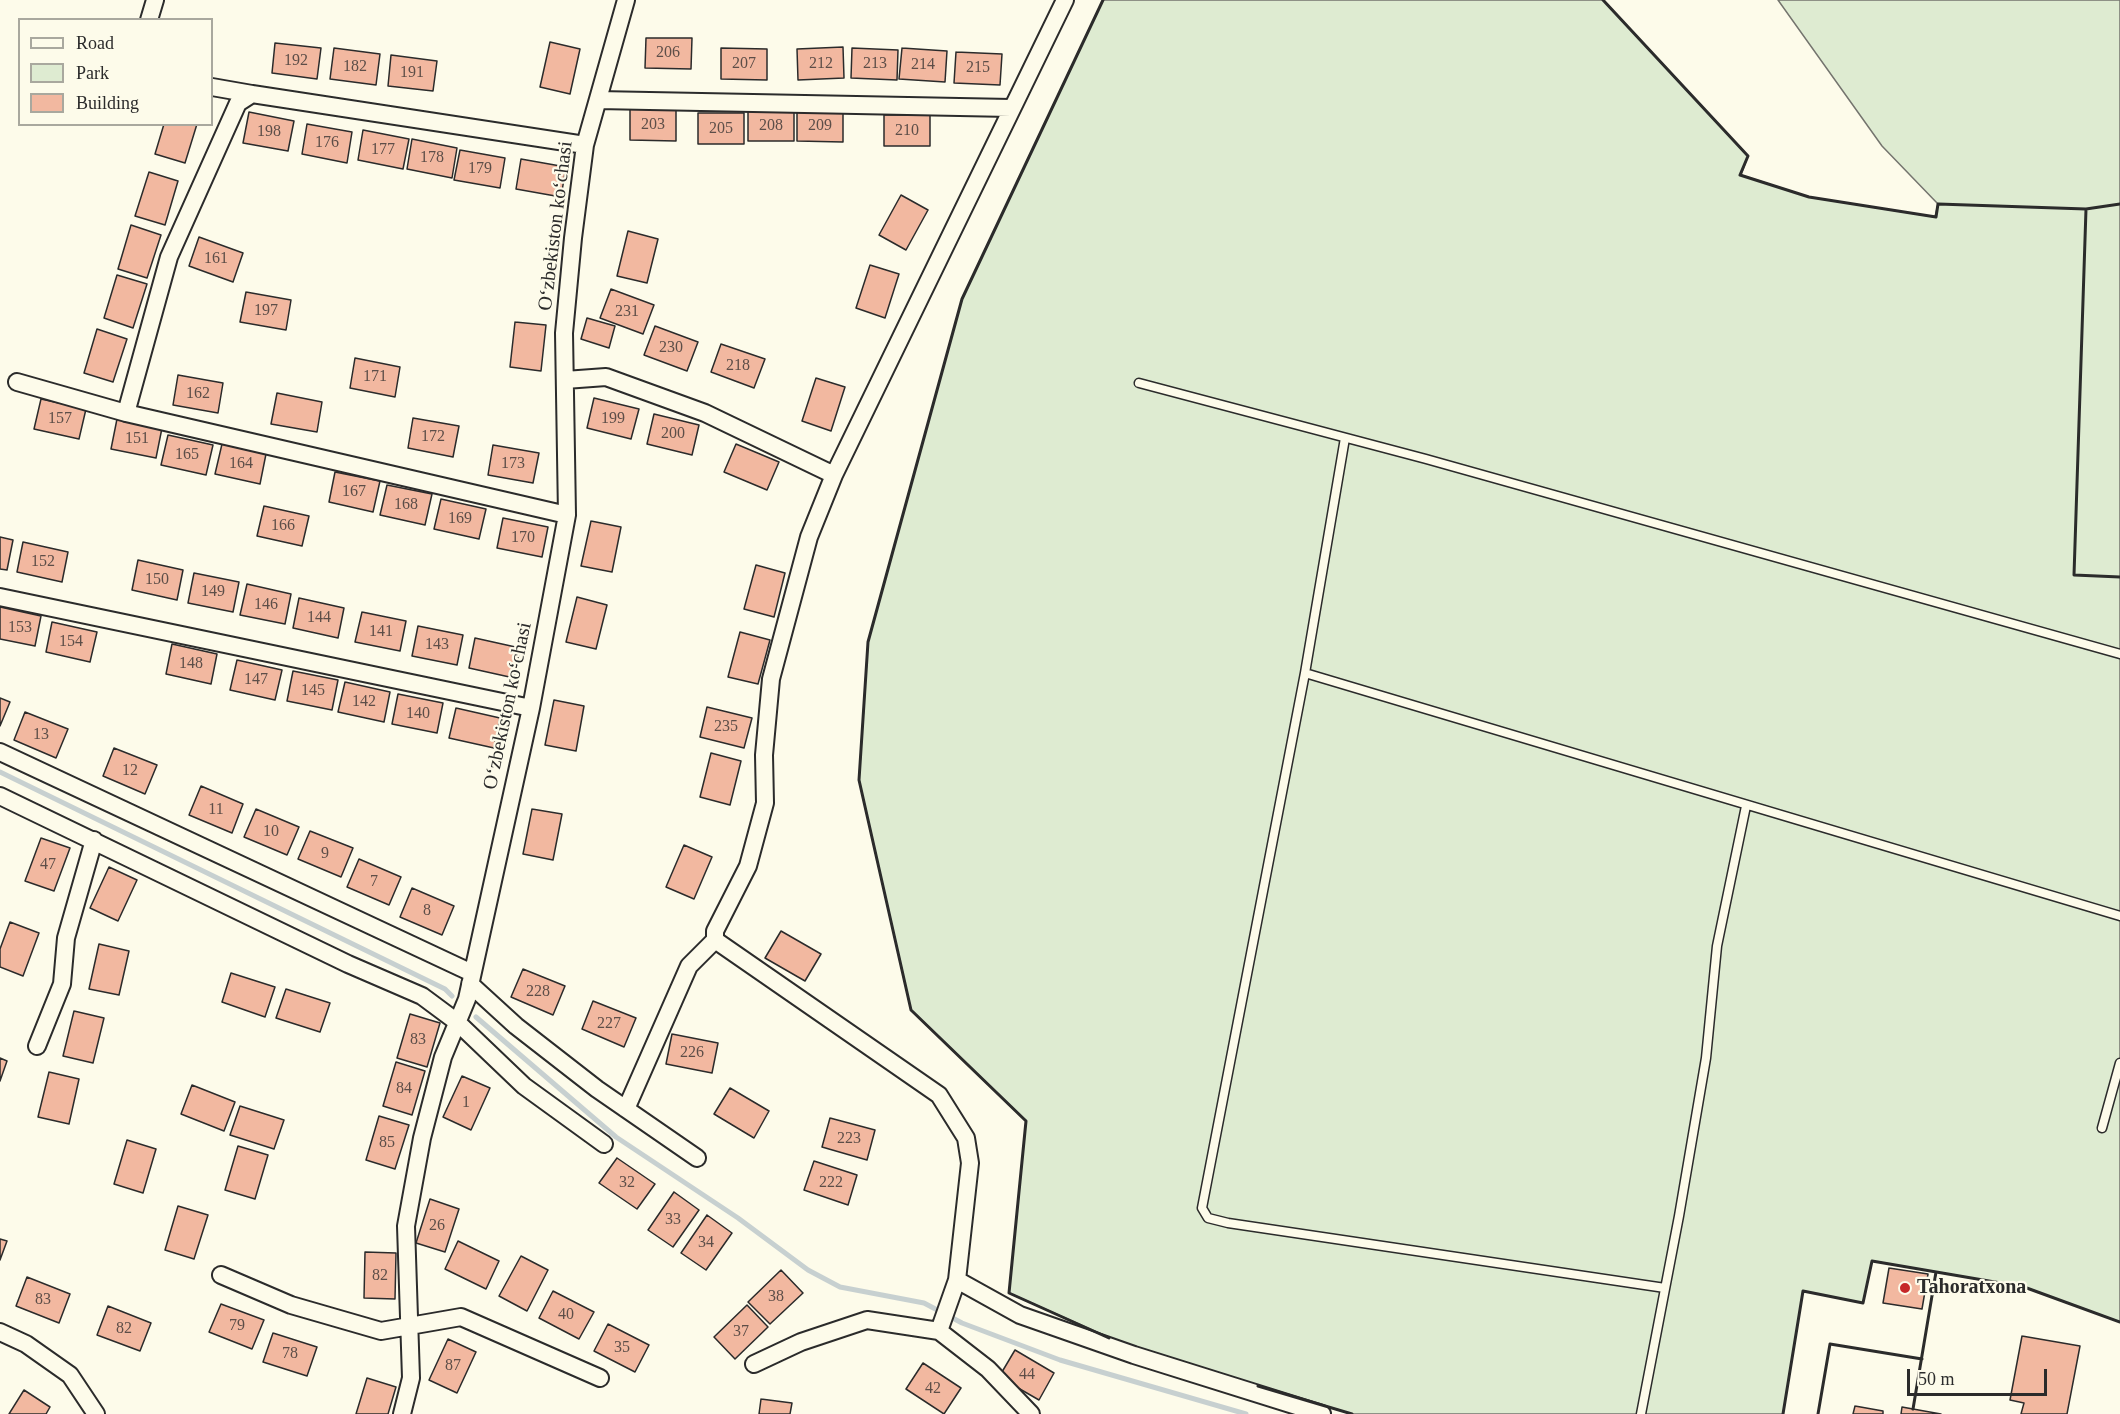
<!DOCTYPE html>
<meta charset="utf-8">
<style>
body{margin:0}
#map{position:relative;width:2120px;height:1414px;overflow:hidden;background:#fdfbea;font-family:"Times New Roman",serif}
canvas{display:block}
.legend{position:absolute;left:18px;top:18px;width:195px;height:108px;box-sizing:border-box;background:#fdfbea;border:2px solid #a9a89e;margin:0;padding:8px 10px;list-style:none;font-size:18px;color:#2b2b2b}
.legend li{display:flex;align-items:center;gap:12px;height:30px}
.legend b{width:30px;border:2px solid #a9a89e}
.scale{position:absolute;left:1907px;top:1369px;width:140px;height:27px;box-sizing:border-box;border:3px solid #2b2b2b;border-top:0;padding-left:8px;font-size:18px;line-height:21px;white-space:nowrap;color:#2b2b2b;-webkit-text-stroke:4px #fdfbea;paint-order:stroke}
</style>
<div id="map">
<canvas width="2120" height="1414"></canvas>
<ul class="legend">
<li><b style="height:8px;background:#fdfbea"></b>Road</li>
<li><b style="height:16px;background:#deebd1"></b>Park</li>
<li><b style="height:16px;background:#f2b8a0"></b>Building</li>
</ul>
<div class="scale">50 m</div>
</div>
<script>
const context = document.querySelector('canvas').getContext('2d');
context.lineJoin = 'round';
function fillPath(path, color) {
  context.fillStyle = color;
  context.fill(path, 'evenodd');
}
function poly(rows) {
  const path = new Path2D();
  for (const r of rows) {
    path.moveTo(r[0], r[1]);
    for (let i = 2; i < r.length; i += 2) path.lineTo(r[i], r[i + 1]);
  }
  return path;
}
function stroke(path, color, width, dash) {
  context.strokeStyle = color;
  context.lineWidth = width;
  context.lineCap = dash ? 'butt' : 'round';
  context.setLineDash(dash || []);
  context.stroke(path);
}
function write(font, color, halo, rows, align = 'center') {
  context.font = font + ' "Times New Roman",serif';
  context.lineWidth = 4.5;
  context.setLineDash([]);
  context.textBaseline = 'middle';
  context.strokeStyle = halo;
  context.fillStyle = color;
  for (const [text, x, y, turn = 0] of rows) {
    context.save();
    context.translate(x, y);
    context.rotate((+turn || 0) * Math.PI / 180);
    context.textAlign = isNaN(turn) ? turn : align;
    if (halo) context.strokeText(text, 0, 0);
    context.fillText(text, 0, 0);
    context.restore();
  }
}
const green = poly([
 [1103,0,1603,0,1748,156,1741,175,1809,197,1935,217,1938,204,1882,146,1778,0,2120,0,2120,1322,2024,1287,1872,1261,1863,1303,1803,1291,1783,1414,1352,1414,1135,1349,1009,1293,1026,1121,911,1010,859,780,868,642,962,299,1103,0]
]);
fillPath(green, '#deebd1');
stroke(green, '#74746e', 1.5);
stroke(poly([
 [0,772,445,989,452,996],
 [476,1017,616,1137,738,1218,808,1270,840,1287,924,1303,962,1323,1060,1360,1246,1414]
]), '#c7d0d0', 5);
const building = poly([
 [646,38,692,38,691,69,645,68,646,38],
 [550,42,580,49,570,94,540,87,550,42],
 [275,43,321,48,317,79,272,73,275,43],
 [843,47,844,78,798,80,797,49,843,47],
 [334,48,380,54,376,85,330,79,334,48],
 [721,48,767,49,767,80,721,79,721,48],
 [852,48,898,50,897,80,851,78,852,48],
 [902,48,947,51,945,82,899,79,902,48],
 [956,52,1002,54,1000,85,954,83,956,52],
 [391,55,437,61,433,91,388,86,391,55],
 [630,109,676,110,676,141,630,140,630,109],
 [748,110,794,111,794,141,748,141,748,110],
 [797,111,843,111,843,142,797,141,797,111],
 [249,112,294,121,288,151,243,143,249,112],
 [698,113,744,113,744,144,698,144,698,113],
 [884,115,930,115,930,146,884,146,884,115],
 [164,124,197,124,185,163,155,154,164,124],
 [307,124,352,132,347,163,302,154,307,124],
 [363,130,409,139,403,169,358,160,363,130],
 [412,139,457,148,452,178,407,169,412,139],
 [460,150,505,158,500,188,454,180,460,150],
 [521,159,566,167,561,197,516,189,521,159],
 [149,172,178,181,165,225,135,216,149,172],
 [901,195,928,210,906,250,879,235,901,195],
 [131,225,161,235,147,278,118,269,131,225],
 [628,231,658,239,647,283,617,276,628,231],
 [199,237,243,253,233,282,189,266,199,237],
 [870,265,899,274,885,318,856,308,870,265],
 [117,275,147,284,133,328,104,318,117,275],
 [611,289,654,305,643,334,600,318,611,289],
 [246,292,291,300,286,330,240,322,246,292],
 [587,318,615,326,609,348,581,339,587,318],
 [515,322,546,325,541,371,510,367,515,322],
 [655,326,698,342,687,371,644,355,655,326],
 [97,329,127,339,113,382,84,373,97,329],
 [721,344,765,359,754,388,711,372,721,344],
 [355,358,400,367,395,397,350,388,355,358],
 [178,375,223,383,218,413,173,405,178,375],
 [816,378,845,387,831,431,802,421,816,378],
 [277,393,322,402,317,432,271,424,277,393],
 [594,398,639,409,631,439,587,428,594,398],
 [41,399,86,409,79,439,34,429,41,399],
 [654,414,699,425,692,455,647,444,654,414],
 [413,418,459,426,453,457,408,448,413,418],
 [117,419,162,428,156,458,111,449,117,419],
 [168,435,213,445,206,475,161,465,168,435],
 [222,444,266,454,260,484,215,474,222,444],
 [736,444,779,462,767,490,724,472,736,444],
 [493,445,539,453,533,483,488,475,493,445],
 [335,472,380,481,373,512,329,502,335,472],
 [387,485,432,494,425,525,380,515,387,485],
 [441,499,486,509,479,539,434,529,441,499],
 [264,506,309,516,302,546,257,536,264,506],
 [503,518,548,527,542,557,497,548,503,518],
 [591,521,621,527,612,572,581,566,591,521],
 [0,537,13,540,7,570,0,569,0,537],
 [23,542,68,552,62,582,17,572,23,542],
 [138,560,183,570,177,600,132,590,138,560],
 [756,565,785,573,774,617,744,609,756,565],
 [194,573,239,582,233,612,188,603,194,573],
 [247,584,291,594,285,624,240,615,247,584],
 [577,597,607,605,596,649,566,642,577,597],
 [299,598,344,608,338,638,293,628,299,598],
 [0,607,41,616,35,646,0,639,0,607],
 [362,612,406,621,400,651,355,642,362,612],
 [52,622,97,632,90,662,46,652,52,622],
 [418,626,463,635,457,665,412,656,418,626],
 [740,632,770,640,758,684,728,677,740,632],
 [475,638,520,648,514,678,469,668,475,638],
 [172,644,217,654,211,684,166,674,172,644],
 [237,660,282,670,275,700,230,690,237,660],
 [293,671,338,680,332,710,287,701,293,671],
 [345,682,390,692,384,722,338,712,345,682],
 [398,694,443,703,437,733,392,724,398,694],
 [0,698,10,702,0,726,0,698],
 [554,700,584,706,576,751,545,745,554,700],
 [707,707,752,718,744,748,700,737,707,707],
 [456,708,500,718,494,748,449,738,456,708],
 [25,712,68,729,56,758,14,740,25,712],
 [114,748,157,765,145,794,103,776,114,748],
 [711,753,741,761,730,805,700,797,711,753],
 [201,786,243,804,232,833,189,815,201,786],
 [256,809,299,827,287,855,244,837,256,809],
 [532,809,562,814,553,860,523,854,532,809],
 [310,831,353,848,341,877,298,859,310,831],
 [41,838,70,848,54,891,25,881,41,838],
 [684,845,712,857,694,899,666,887,684,845],
 [359,859,401,877,389,905,347,887,359,859],
 [109,867,137,880,118,921,90,908,109,867],
 [412,888,454,906,442,935,400,917,412,888],
 [10,922,39,933,23,976,0,967,0,949,10,922],
 [781,931,821,954,805,981,765,958,781,931],
 [99,944,129,951,119,995,89,989,99,944],
 [523,969,565,986,553,1015,511,997,523,969],
 [231,973,275,987,265,1017,222,1002,231,973],
 [286,989,330,1003,320,1032,276,1018,286,989],
 [593,1001,636,1018,624,1047,582,1029,593,1001],
 [74,1011,104,1018,93,1063,63,1056,74,1011],
 [410,1014,440,1023,427,1067,397,1058,410,1014],
 [672,1034,718,1043,712,1073,666,1064,672,1034],
 [0,1058,7,1061,0,1081,0,1058],
 [396,1062,425,1071,412,1115,383,1106,396,1062],
 [49,1072,79,1079,69,1124,38,1117,49,1072],
 [462,1076,490,1088,471,1130,443,1117,462,1076],
 [192,1085,235,1102,224,1131,181,1114,192,1085],
 [730,1088,769,1111,754,1138,714,1114,730,1088],
 [240,1106,284,1120,274,1149,230,1135,240,1106],
 [379,1116,409,1125,395,1169,366,1160,379,1116],
 [830,1118,875,1130,867,1160,822,1147,830,1118],
 [127,1140,156,1149,143,1193,114,1184,127,1140],
 [238,1146,268,1155,255,1199,225,1190,238,1146],
 [617,1158,655,1184,637,1209,599,1183,617,1158],
 [814,1161,857,1175,848,1205,804,1190,814,1161],
 [674,1192,699,1210,673,1247,648,1230,674,1192],
 [430,1199,459,1209,445,1252,416,1243,430,1199],
 [178,1206,208,1215,194,1259,165,1250,178,1206],
 [707,1215,732,1233,706,1270,681,1253,707,1215],
 [0,1239,7,1241,0,1260,0,1239],
 [458,1241,499,1261,486,1289,445,1269,458,1241],
 [365,1252,396,1253,395,1299,364,1298,365,1252],
 [521,1256,548,1270,527,1311,499,1296,521,1256],
 [1889,1268,1928,1274,1922,1309,1883,1303,1889,1268],
 [781,1270,803,1293,770,1324,748,1302,781,1270],
 [27,1277,70,1294,59,1323,16,1306,27,1277],
 [553,1291,594,1312,579,1339,539,1318,553,1291],
 [221,1304,264,1320,252,1349,209,1332,221,1304],
 [747,1305,768,1327,735,1359,714,1337,747,1305],
 [108,1306,151,1323,140,1351,97,1335,108,1306],
 [608,1324,649,1345,635,1372,594,1351,608,1324],
 [273,1333,317,1347,307,1376,263,1362,273,1333],
 [2022,1336,2080,1346,2067,1414,2021,1414,2024,1403,2010,1400,2022,1336],
 [448,1339,476,1352,457,1393,429,1380,448,1339],
 [1015,1350,1054,1373,1039,1400,999,1377,1015,1350],
 [923,1363,961,1388,944,1414,906,1389,923,1363],
 [367,1378,396,1387,388,1414,356,1414,367,1378],
 [24,1390,50,1407,46,1414,9,1414,24,1390],
 [761,1399,792,1403,790,1414,759,1414,761,1399],
 [1855,1406,1883,1411,1883,1414,1853,1414,1855,1406],
 [1902,1407,1913,1409,1941,1414,1901,1414,1902,1407]
]);
fillPath(building, '#f2b8a0');
stroke(building, '#2b2b2b', 1.5);
const service = poly([
 [1139,383,1426,459,2120,654],
 [1345,438,1305,673,1202,1208,1208,1218,1228,1223,1665,1288],
 [1305,673,2120,916],
 [2102,1128,2120,1063],
 [1641,1414,1679,1216,1706,1058,1717,946,1746,806]
]);
const minor = poly([
 [1065,0,834,475,809,537,771,679,764,755,765,803,748,866,715,931,715,940,939,1095,966,1138,970,1163,957,1280,1020,1315,1134,1355,1322,1414],
 [149,20,155,0],
 [212,87,252,94],
 [598,100,1011,108],
 [565,380,606,377,705,413,834,475],
 [17,382,126,413,567,515],
 [126,413,169,257,238,103,252,94,585,145],
 [0,597,531,708],
 [0,752,472,973],
 [0,796,348,964,422,996,457,1022,524,1086,604,1144],
 [470,984,516,1026,597,1089,697,1158],
 [37,1046,62,984,66,938,94,840],
 [626,1109,689,966,715,940],
 [221,1275,291,1305,381,1331,461,1317,600,1378],
 [939,1331,957,1280],
 [0,1332,26,1344,70,1375,96,1414],
 [754,1364,801,1342,867,1320,939,1331,988,1369,1031,1414],
 [402,1414,411,1378,406,1226,422,1138,443,1057,467,999,531,708,567,515,564,333,573,238,585,145,626,0]
]);
stroke(service, '#2b2b2b', 11);
stroke(minor, '#2b2b2b', 20);
stroke(service, '#fdfbea', 8);
stroke(minor, '#fdfbea', 16);
stroke(poly([
 [1103,0,962,299,868,642,859,780,911,1010,1026,1121,1009,1293,1109,1338],
 [1603,0,1748,156,1740,175,1809,197,1936,217,1938,204,2086,209,2074,575,2120,577],
 [2086,209,2120,204],
 [1258,1386,1352,1414],
 [1913,1409,1936,1272],
 [1783,1414,1803,1291,1863,1303,1872,1261,2024,1287,2120,1322],
 [1818,1414,1830,1344,1922,1359]
]), '#2b2b2b', 3);
for (const [x, y, r, color] of [
 [1905,1288,6,"#c62828"]
]) {
  const dot = new Path2D();
  dot.arc(x, y, r, 0, 2 * Math.PI);
  context.fillStyle = color;
  context.fill(dot);
  stroke(dot, '#fdfbea', 2);
}
write('16px', '#5d4e48', null, [
 ["206",668,53],
 ["192",296,61],
 ["207",744,64],
 ["212",821,64],
 ["213",875,64],
 ["214",923,65],
 ["182",355,67],
 ["215",978,68],
 ["191",412,73],
 ["203",653,125],
 ["208",771,126],
 ["209",820,126],
 ["205",721,129],
 ["210",907,131],
 ["198",269,132],
 ["176",327,143],
 ["177",383,150],
 ["178",432,158],
 ["179",480,169],
 ["161",216,259],
 ["197",266,311],
 ["231",627,312],
 ["230",671,348],
 ["218",738,366],
 ["171",375,377],
 ["162",198,394],
 ["157",60,419],
 ["199",613,419],
 ["200",673,434],
 ["172",433,437],
 ["151",137,439],
 ["165",187,455],
 ["164",241,464],
 ["173",513,464],
 ["167",354,492],
 ["168",406,505],
 ["169",460,519],
 ["166",283,526],
 ["170",523,538],
 ["152",43,562],
 ["150",157,580],
 ["149",213,592],
 ["146",266,605],
 ["144",319,618],
 ["153",20,628],
 ["141",381,632],
 ["154",71,642],
 ["143",437,645],
 ["148",191,664],
 ["147",256,680],
 ["145",313,691],
 ["142",364,702],
 ["140",418,714],
 ["235",726,727],
 ["13",41,735],
 ["12",130,771],
 ["11",216,810],
 ["10",271,832],
 ["9",325,854],
 ["47",48,865],
 ["7",374,882],
 ["8",427,911],
 ["228",538,992],
 ["227",609,1024],
 ["83",418,1040],
 ["226",692,1053],
 ["84",404,1089],
 ["1",466,1103],
 ["223",849,1139],
 ["85",387,1143],
 ["32",627,1183],
 ["222",831,1183],
 ["33",673,1220],
 ["26",437,1226],
 ["34",706,1243],
 ["82",380,1276],
 ["38",776,1297],
 ["83",43,1300],
 ["40",566,1315],
 ["79",237,1326],
 ["82",124,1329],
 ["37",741,1332],
 ["35",622,1348],
 ["78",290,1354],
 ["87",453,1366],
 ["44",1027,1375],
 ["42",933,1389]
]);
write('20px', '#2b2b2b', '#fdfbea', [
 ["O‘zbekiston ko‘chasi",556,226,-83],
 ["O‘zbekiston ko‘chasi",508,706,-78]
]);
write('bold 20px', '#2b2b2b', '#fdfbea', [
 ["Tahoratxona",1917,1288]
], 'left');
</script>
